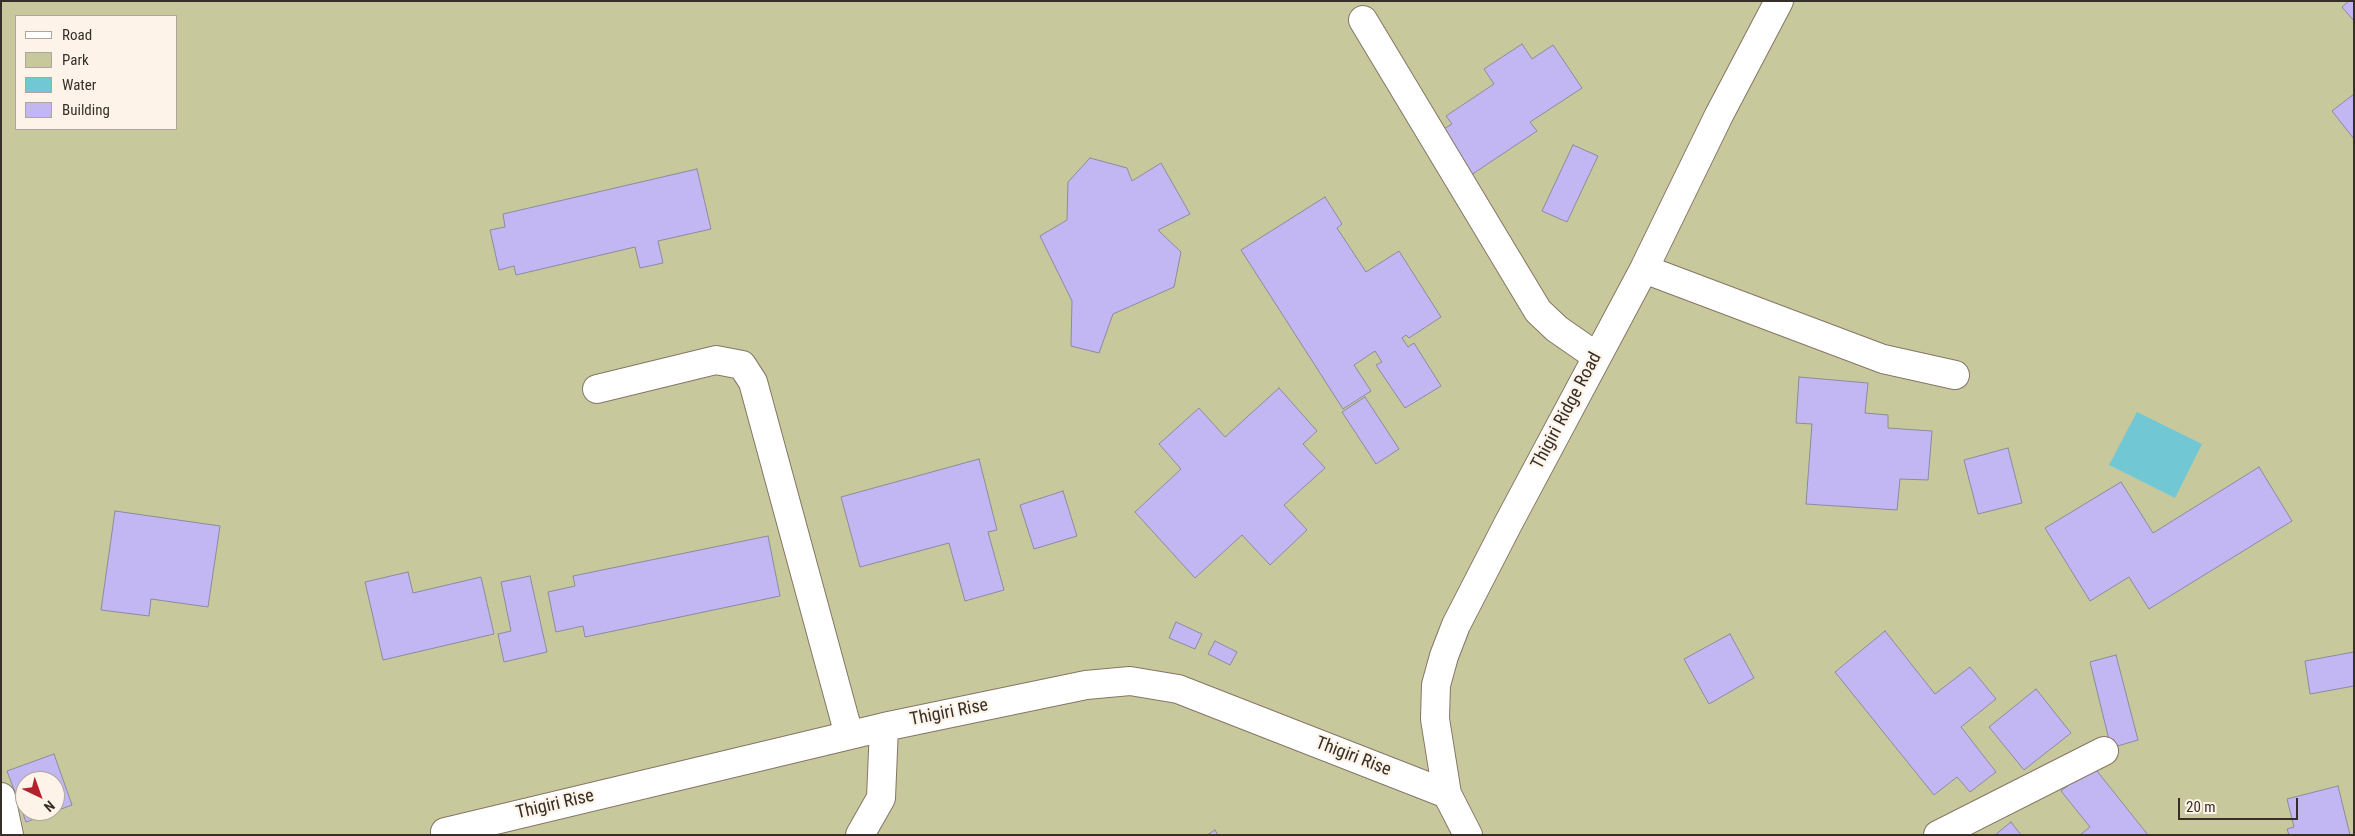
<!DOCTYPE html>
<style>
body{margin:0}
#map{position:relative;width:2355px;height:836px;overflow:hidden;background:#fef3e8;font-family:"Roboto Condensed",sans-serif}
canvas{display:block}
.frame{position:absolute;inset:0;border:2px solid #362f28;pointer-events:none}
.legend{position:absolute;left:15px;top:15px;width:162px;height:115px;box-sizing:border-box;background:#fef3e8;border:1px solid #aea59b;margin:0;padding:6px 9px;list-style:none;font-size:15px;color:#362f28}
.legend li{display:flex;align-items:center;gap:10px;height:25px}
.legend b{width:25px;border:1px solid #aea59b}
.north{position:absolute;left:15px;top:771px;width:50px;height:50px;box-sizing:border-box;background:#fef3e8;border:1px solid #aea59b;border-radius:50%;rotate:138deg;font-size:14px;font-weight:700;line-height:20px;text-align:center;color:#362f28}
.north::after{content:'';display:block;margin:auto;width:18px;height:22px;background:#b2212c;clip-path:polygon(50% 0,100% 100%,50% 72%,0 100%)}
.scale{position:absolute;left:2178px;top:798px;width:120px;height:22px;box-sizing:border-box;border:2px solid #362f28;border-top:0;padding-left:6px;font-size:15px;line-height:18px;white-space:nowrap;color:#362f28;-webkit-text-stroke:4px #fef3e8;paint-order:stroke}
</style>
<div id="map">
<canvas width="2355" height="836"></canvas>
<div class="frame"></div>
<ul class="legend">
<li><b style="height:6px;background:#fff"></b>Road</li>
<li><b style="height:14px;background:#c7c99c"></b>Park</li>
<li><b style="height:14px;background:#72c7d4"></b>Water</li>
<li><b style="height:14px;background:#c3b7f3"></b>Building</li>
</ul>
<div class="north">N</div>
<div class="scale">20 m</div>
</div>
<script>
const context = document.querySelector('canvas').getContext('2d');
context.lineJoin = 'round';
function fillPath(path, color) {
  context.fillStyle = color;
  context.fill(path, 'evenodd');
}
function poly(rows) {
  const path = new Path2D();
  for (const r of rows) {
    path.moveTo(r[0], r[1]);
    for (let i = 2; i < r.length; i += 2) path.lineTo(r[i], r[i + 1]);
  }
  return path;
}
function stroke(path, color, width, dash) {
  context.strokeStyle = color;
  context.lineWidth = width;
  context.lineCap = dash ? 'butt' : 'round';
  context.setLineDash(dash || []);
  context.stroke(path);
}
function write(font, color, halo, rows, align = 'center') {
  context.font = font + ' "Roboto Condensed",sans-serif';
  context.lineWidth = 4.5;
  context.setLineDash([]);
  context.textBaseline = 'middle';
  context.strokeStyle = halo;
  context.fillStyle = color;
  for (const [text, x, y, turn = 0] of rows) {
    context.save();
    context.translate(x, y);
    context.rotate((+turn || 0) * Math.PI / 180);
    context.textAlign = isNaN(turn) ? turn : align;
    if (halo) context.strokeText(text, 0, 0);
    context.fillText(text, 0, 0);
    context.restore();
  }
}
fillPath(poly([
 [1,1,2354,1,2354,835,1,835],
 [16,16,176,16,176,129,16,129],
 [25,781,55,781,55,811,25,811]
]), '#c7c99c');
fillPath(poly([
 [2137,412,2202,444,2175,498,2109,465]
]), '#72c7d4');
const building = poly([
 [2349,1,2354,1,2354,21,2342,7,2349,1],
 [1522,44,1532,59,1553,45,1582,88,1530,122,1537,131,1471,175,1442,130,1452,124,1446,116,1494,84,1484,69,1522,44],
 [2354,94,2354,139,2332,111,2354,94],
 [1573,145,1598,156,1567,222,1542,211,1573,145],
 [1090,158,1127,168,1132,181,1161,163,1190,214,1158,230,1181,252,1174,287,1113,314,1099,353,1071,346,1072,301,1040,236,1067,220,1068,182,1090,158],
 [697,169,711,229,658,241,663,263,640,268,635,247,516,275,514,266,499,270,490,230,505,227,503,214,697,169],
 [1325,197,1342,224,1337,228,1366,272,1399,251,1441,317,1409,338,1406,335,1402,338,1408,347,1414,343,1441,386,1405,408,1376,365,1382,362,1375,351,1354,365,1371,391,1343,409,1241,250,1325,197],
 [1799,377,1868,383,1865,413,1888,415,1888,428,1932,431,1928,480,1900,479,1897,510,1806,504,1812,424,1796,423,1799,377],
 [1279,388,1317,431,1303,444,1325,468,1284,505,1307,530,1270,565,1242,535,1195,578,1135,512,1181,469,1159,444,1199,408,1225,437,1279,388],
 [1365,397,1399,449,1376,464,1342,412,1365,397],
 [2008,448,2022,503,1978,514,1964,460,2008,448],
 [979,459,997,530,988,532,1004,590,965,601,949,543,860,567,841,497,979,459],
 [2259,467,2292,521,2149,609,2129,577,2090,601,2045,528,2121,482,2153,533,2259,467],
 [1063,491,1077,536,1034,549,1020,505,1063,491],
 [115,511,220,526,208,607,151,599,149,616,101,610,115,511],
 [768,536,780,596,585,637,583,626,556,632,548,592,575,586,573,576,768,536],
 [408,572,413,593,481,577,494,634,383,660,365,582,408,572],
 [530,576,547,652,504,662,498,634,511,631,501,582,530,576],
 [1176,622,1202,634,1195,649,1169,638,1176,622],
 [1885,631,1935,694,1970,667,1996,699,1961,727,1996,772,1970,792,1957,777,1934,795,1835,672,1885,631],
 [1730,634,1754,678,1709,704,1684,659,1730,634],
 [1215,641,1237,652,1230,665,1208,654,1215,641],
 [2354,652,2354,686,2310,694,2305,661,2354,652],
 [2116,655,2138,740,2111,748,2090,662,2116,655],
 [2036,689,2071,733,2024,770,1989,727,2036,689],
 [54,754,72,805,26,822,7,771,54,754],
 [25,781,55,781,55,811,25,811,25,781],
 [2093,766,2148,835,2080,835,2090,827,2061,791,2093,766],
 [2338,786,2350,835,2289,835,2287,829,2294,827,2287,799,2338,786],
 [2011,822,2021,835,1995,835,2011,822],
 [1215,830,1218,835,1207,835,1215,830]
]);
fillPath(building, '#c3b7f3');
stroke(building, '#8d8a9f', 1);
const minor = poly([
 [1363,20,1538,311,1557,329,1596,356],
 [1644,269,1883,359,1955,375],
 [597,389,716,360,742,365,753,382,849,735],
 [1,797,9,835],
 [446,835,445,832,884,727,1086,685,1130,681,1178,689,1447,794],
 [860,835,881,798,884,727],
 [1468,835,1447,794,1435,719,1436,685,1444,656,1456,625,1509,522,1644,269,1719,115,1779,1],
 [1938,835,2104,751]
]);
stroke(minor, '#867565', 30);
stroke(minor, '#fff', 28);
write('18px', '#362f28', '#fef3e8', [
 ["Thigiri Ridge Road",1567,411,-62],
 ["Thigiri Rise",949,713,-11],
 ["Thigiri Rise",1353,757,21],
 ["Thigiri Rise",555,805,-13]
]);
</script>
